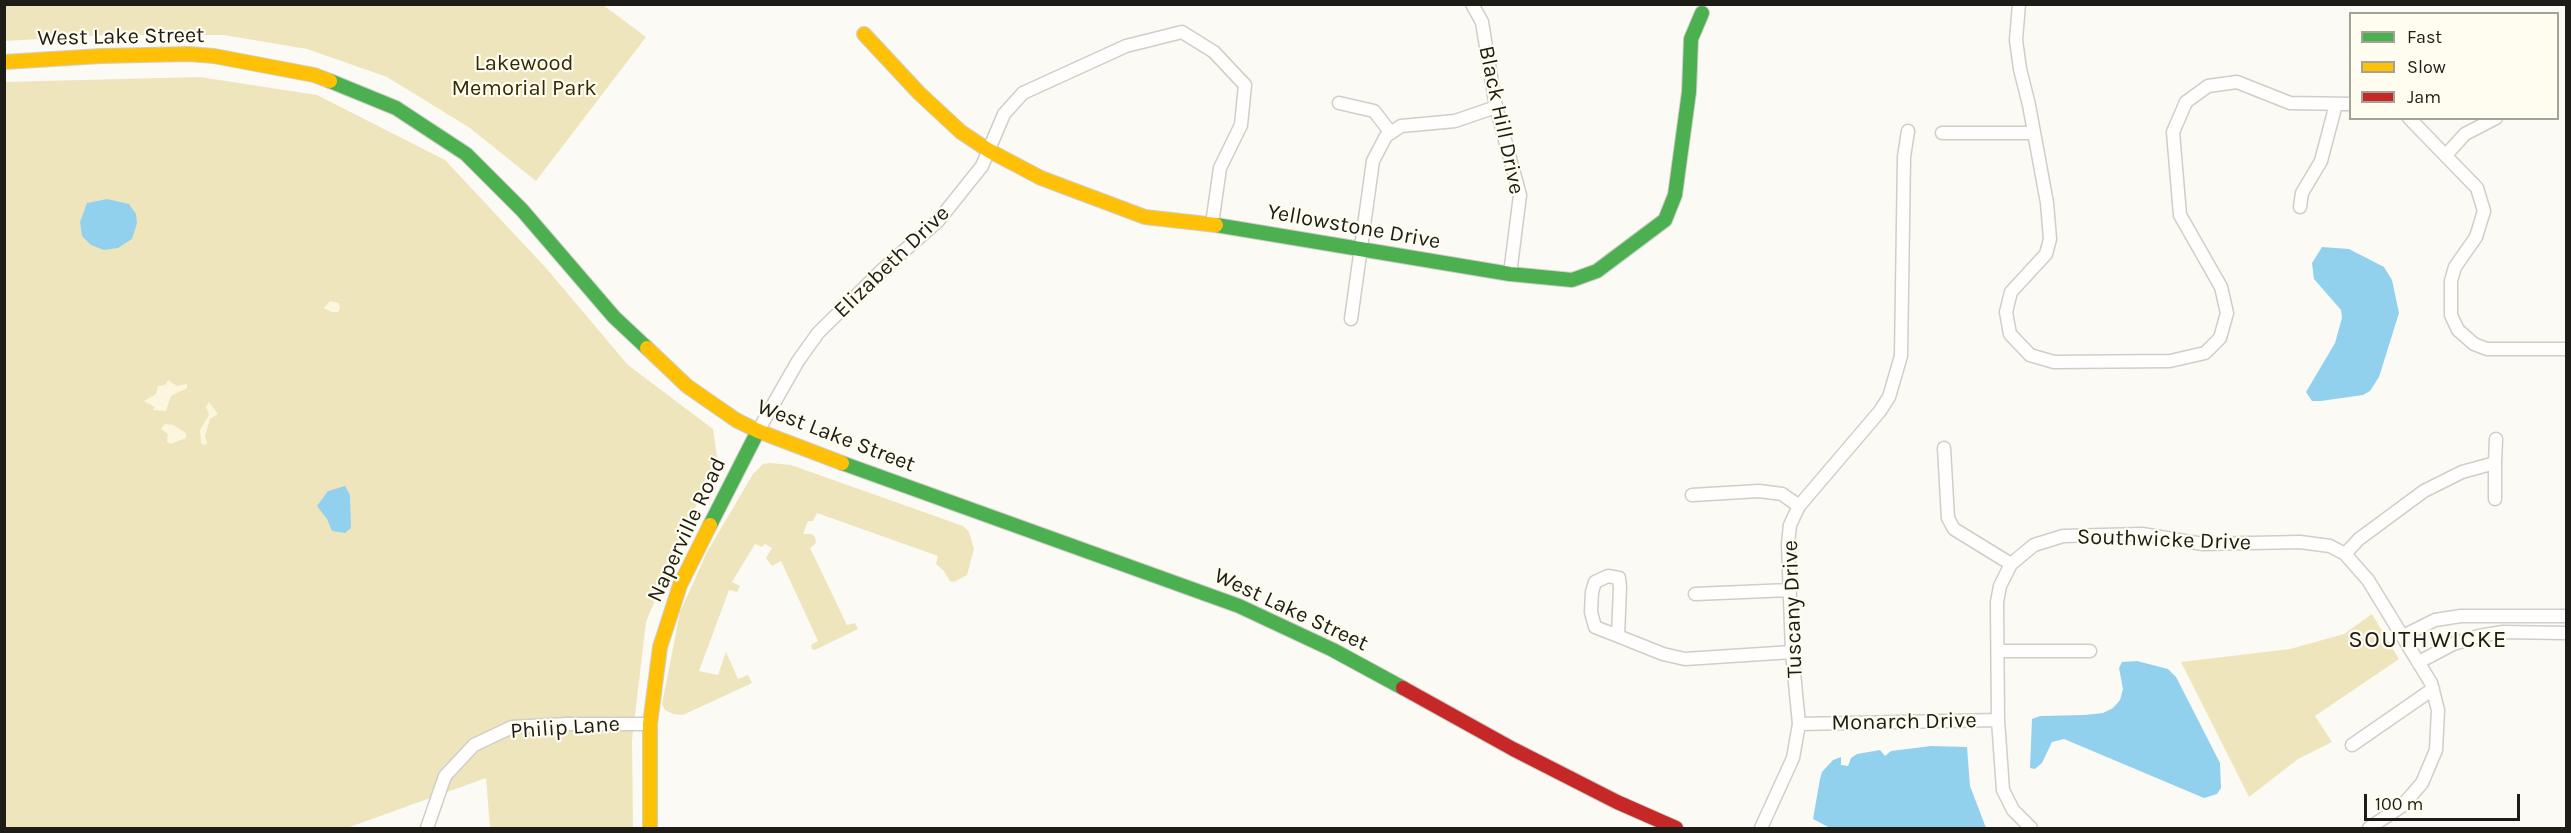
<!DOCTYPE html>
<style>
body{margin:0}
#map{position:relative;width:2571px;height:833px;overflow:hidden;background:#fcfaf4;font-family:Karla,sans-serif}
canvas{display:block}
.frame{position:absolute;inset:0;border:6px solid #1d1c17;pointer-events:none}
.legend{position:absolute;left:2349px;top:12px;width:210px;height:108px;box-sizing:border-box;background:#fffcf0;border:2px solid #a5a299;margin:0;padding:8px 10px;list-style:none;font-size:18px;color:#1d1c17}
.legend li{display:flex;align-items:center;gap:12px;height:30px}
.legend b{width:30px;border:2px solid #a5a299}
.scale{position:absolute;left:2364px;top:794px;width:156px;height:27px;box-sizing:border-box;border:3px solid #1d1c17;border-top:0;padding-left:8px;font-size:18px;line-height:21px;white-space:nowrap;color:#1d1c17;-webkit-text-stroke:4px #fffcf0;paint-order:stroke}
</style>
<div id="map">
<canvas width="2571" height="833"></canvas>
<div class="frame"></div>
<ul class="legend">
<li><b style="height:8px;background:#4caf50"></b>Fast</li>
<li><b style="height:8px;background:#ffc107"></b>Slow</li>
<li><b style="height:8px;background:#c62828"></b>Jam</li>
</ul>
<div class="scale">100 m</div>
</div>
<script>
const context = document.querySelector('canvas').getContext('2d');
context.lineJoin = 'round';
function fillPath(path, color) {
  context.fillStyle = color;
  context.fill(path, 'evenodd');
}
function poly(rows) {
  const path = new Path2D();
  for (const r of rows) {
    path.moveTo(r[0], r[1]);
    for (let i = 2; i < r.length; i += 2) path.lineTo(r[i], r[i + 1]);
  }
  return path;
}
function stroke(path, color, width, dash) {
  context.strokeStyle = color;
  context.lineWidth = width;
  context.lineCap = dash ? 'butt' : 'round';
  context.setLineDash(dash || []);
  context.stroke(path);
}
function write(font, color, halo, rows, align = 'center') {
  context.font = font + ' Karla,sans-serif';
  context.lineWidth = 4.5;
  context.setLineDash([]);
  context.textBaseline = 'middle';
  context.strokeStyle = halo;
  context.fillStyle = color;
  for (const [text, x, y, turn = 0] of rows) {
    context.save();
    context.translate(x, y);
    context.rotate((+turn || 0) * Math.PI / 180);
    context.textAlign = isNaN(turn) ? turn : align;
    if (halo) context.strokeText(text, 0, 0);
    context.fillText(text, 0, 0);
    context.restore();
  }
}
fillPath(poly([
 [5,4,603,5,646,37,536,181,470,128,387,77,307,49,224,35,107,35,5,41],
 [200,77,317,95,445,160,546,268,628,365,713,429,718,464,686,525,646,622,632,740,633,828,490,828,486,778,347,828,5,828,4,82],
 [770,463,791,465,963,526,969,532,974,549,967,575,954,582,950,581,943,570,936,564,938,556,817,513,813,521,808,521,803,534,812,534,815,537,816,543,810,548,847,625,855,623,858,629,815,650,812,649,811,645,818,641,781,561,772,566,766,558,772,548,765,544,762,547,755,544,732,582,740,586,737,592,729,590,699,671,718,675,726,652,738,679,748,675,752,683,683,715,673,714,665,710,662,704,680,612,707,552,753,474,763,464],
 [2372,614,2399,659,2315,716,2332,742,2298,759,2249,797,2181,662,2290,649,2344,634]
]), '#efe5bc');
fillPath(poly([
 [330,301,339,303,340,309,338,312,332,312,324,308],
 [168,380,177,386,187,384,187,388,171,396,166,411,153,410,155,407,144,401,156,394,158,386,165,385],
 [209,402,218,414,210,419,205,436,207,444,204,445,201,443,200,430,209,415,206,407],
 [165,424,173,425,186,433,186,438,170,444,167,442,168,434,161,429]
]), '#fcf6de');
fillPath(poly([
 [107,199,129,204,136,214,137,223,132,239,118,248,104,250,91,245,82,236,80,222,87,203],
 [2322,247,2349,249,2384,267,2392,280,2399,313,2379,377,2370,391,2363,395,2321,401,2312,401,2306,392,2335,343,2342,318,2341,310,2314,279,2312,263],
 [345,486,350,495,351,528,345,533,332,531,327,519,317,506,328,491],
 [2137,661,2168,669,2176,677,2220,763,2221,788,2217,794,2204,798,2064,739,2052,742,2042,763,2035,769,2030,768,2032,719,2040,716,2085,715,2103,713,2113,708,2120,700,2123,689,2119,668,2122,662],
 [1931,746,1967,747,1970,786,1986,828,1830,828,1813,819,1820,779,1822,772,1833,760,1841,757,1841,765,1848,766,1851,758,1857,754,1880,750,1885,756,1891,751]
]), '#92d1ed');
const street = poly([
 [1472,4,1482,22,1496,107,1520,195,1510,274],
 [2019,4,2016,40,2020,69,2029,105,2047,203,2050,239,2046,254,2011,292,2006,312,2010,334,2030,355,2054,362,2170,361,2205,353,2220,338,2227,313,2221,287,2180,215,2173,132,2186,102,2208,86,2237,82,2290,103,2350,104],
 [1339,103,1374,111,1391,133],
 [2409,118,2477,188,2484,211,2476,237,2455,267,2451,281,2451,315,2458,330,2474,344,2487,349,2566,349],
 [1942,133,2034,133],
 [2446,155,2465,134,2496,118],
 [2300,207,2302,193,2321,161,2336,104],
 [1351,319,1373,161,1386,136,1401,126,1455,121,1496,107],
 [758,431,798,361,818,333,881,271,938,221,982,166,1004,114,1023,93,1126,46,1182,32,1214,52,1245,85,1241,125,1220,168,1212,224],
 [1944,448,1948,518,1954,529,2011,564],
 [2495,463,2495,499],
 [1692,495,1759,491,1782,494,1799,506],
 [2345,554,2359,539,2424,491,2462,472,2495,463,2496,439],
 [1695,594,1790,590],
 [1618,636,1620,587,1619,578,1608,576,1595,582,1592,592,1591,612,1595,627,1618,636,1663,654,1685,659,1792,652],
 [2403,636,2435,620,2461,616,2566,616],
 [1998,651,2090,651],
 [2419,662,2453,644,2479,636,2503,632,2566,633],
 [1998,720,1997,602,2000,586,2011,564,2034,545,2063,536,2142,534,2203,544,2300,542,2330,546,2345,554,2368,580,2431,683,2438,710,2436,750,2422,783,2402,806,2369,828],
 [1799,724,1998,720,2003,790,2013,810,2031,828],
 [2352,745,2433,689],
 [427,828,445,776,474,745,512,727,567,724,650,724],
 [1761,828,1793,758,1799,724,1792,652,1788,544,1790,525,1799,506,1880,411,1889,397,1901,356,1904,157,1908,131]
]);
const fast = poly([
 [330,81,396,108,466,154,522,210,614,317,647,348],
 [1216,225,1510,274,1572,280,1597,271,1665,220,1675,195,1689,92,1691,39,1702,13],
 [842,463,1239,606,1333,650,1403,688],
 [710,525,758,431]
]);
const slow = poly([
 [864,34,919,93,961,132,988,150,1041,178,1145,217,1216,225],
 [4,62,101,56,189,54,214,56,314,75,330,81],
 [647,348,687,386,736,420,758,431,842,463],
 [650,828,650,724,660,647,680,585,710,525]
]);
const jam = poly([
 [1403,688,1513,749,1617,802,1676,828]
]);
stroke(street, '#cfcec9', 15);
stroke(fast, '#cfcec9', 16);
stroke(slow, '#cfcec9', 16);
stroke(jam, '#cfcec9', 16);
stroke(street, '#fffefd', 12);
stroke(fast, '#4caf50', 14);
stroke(slow, '#ffc107', 14);
stroke(jam, '#c62828', 14);
write('22px', '#1d1c17', '#fffcf0', [
 ["West Lake Street",121,37,-1],
 ["Black Hill Drive",1501,120,78],
 ["Yellowstone Drive",1354,227,10],
 ["Elizabeth Drive",892,262,-44],
 ["West Lake Street",836,436,21],
 ["Naperville Road",687,530,-65],
 ["Southwicke Drive",2164,540,2],
 ["Tuscany Drive",1793,609,-92],
 ["West Lake Street",1291,610,25],
 ["Monarch Drive",1904,722,-1],
 ["Philip Lane",565,728,-4]
]);
write('22px', '#332b05', '#fffcf0', [
 ["Lakewood",524,64],
 ["Memorial Park",524,89]
]);
context.letterSpacing = '1.5px';
write('24px', '#1d1c17', '#fffcf0', [
 ["SOUTHWICKE",2428,640]
]);
context.letterSpacing = '0px';
</script>
